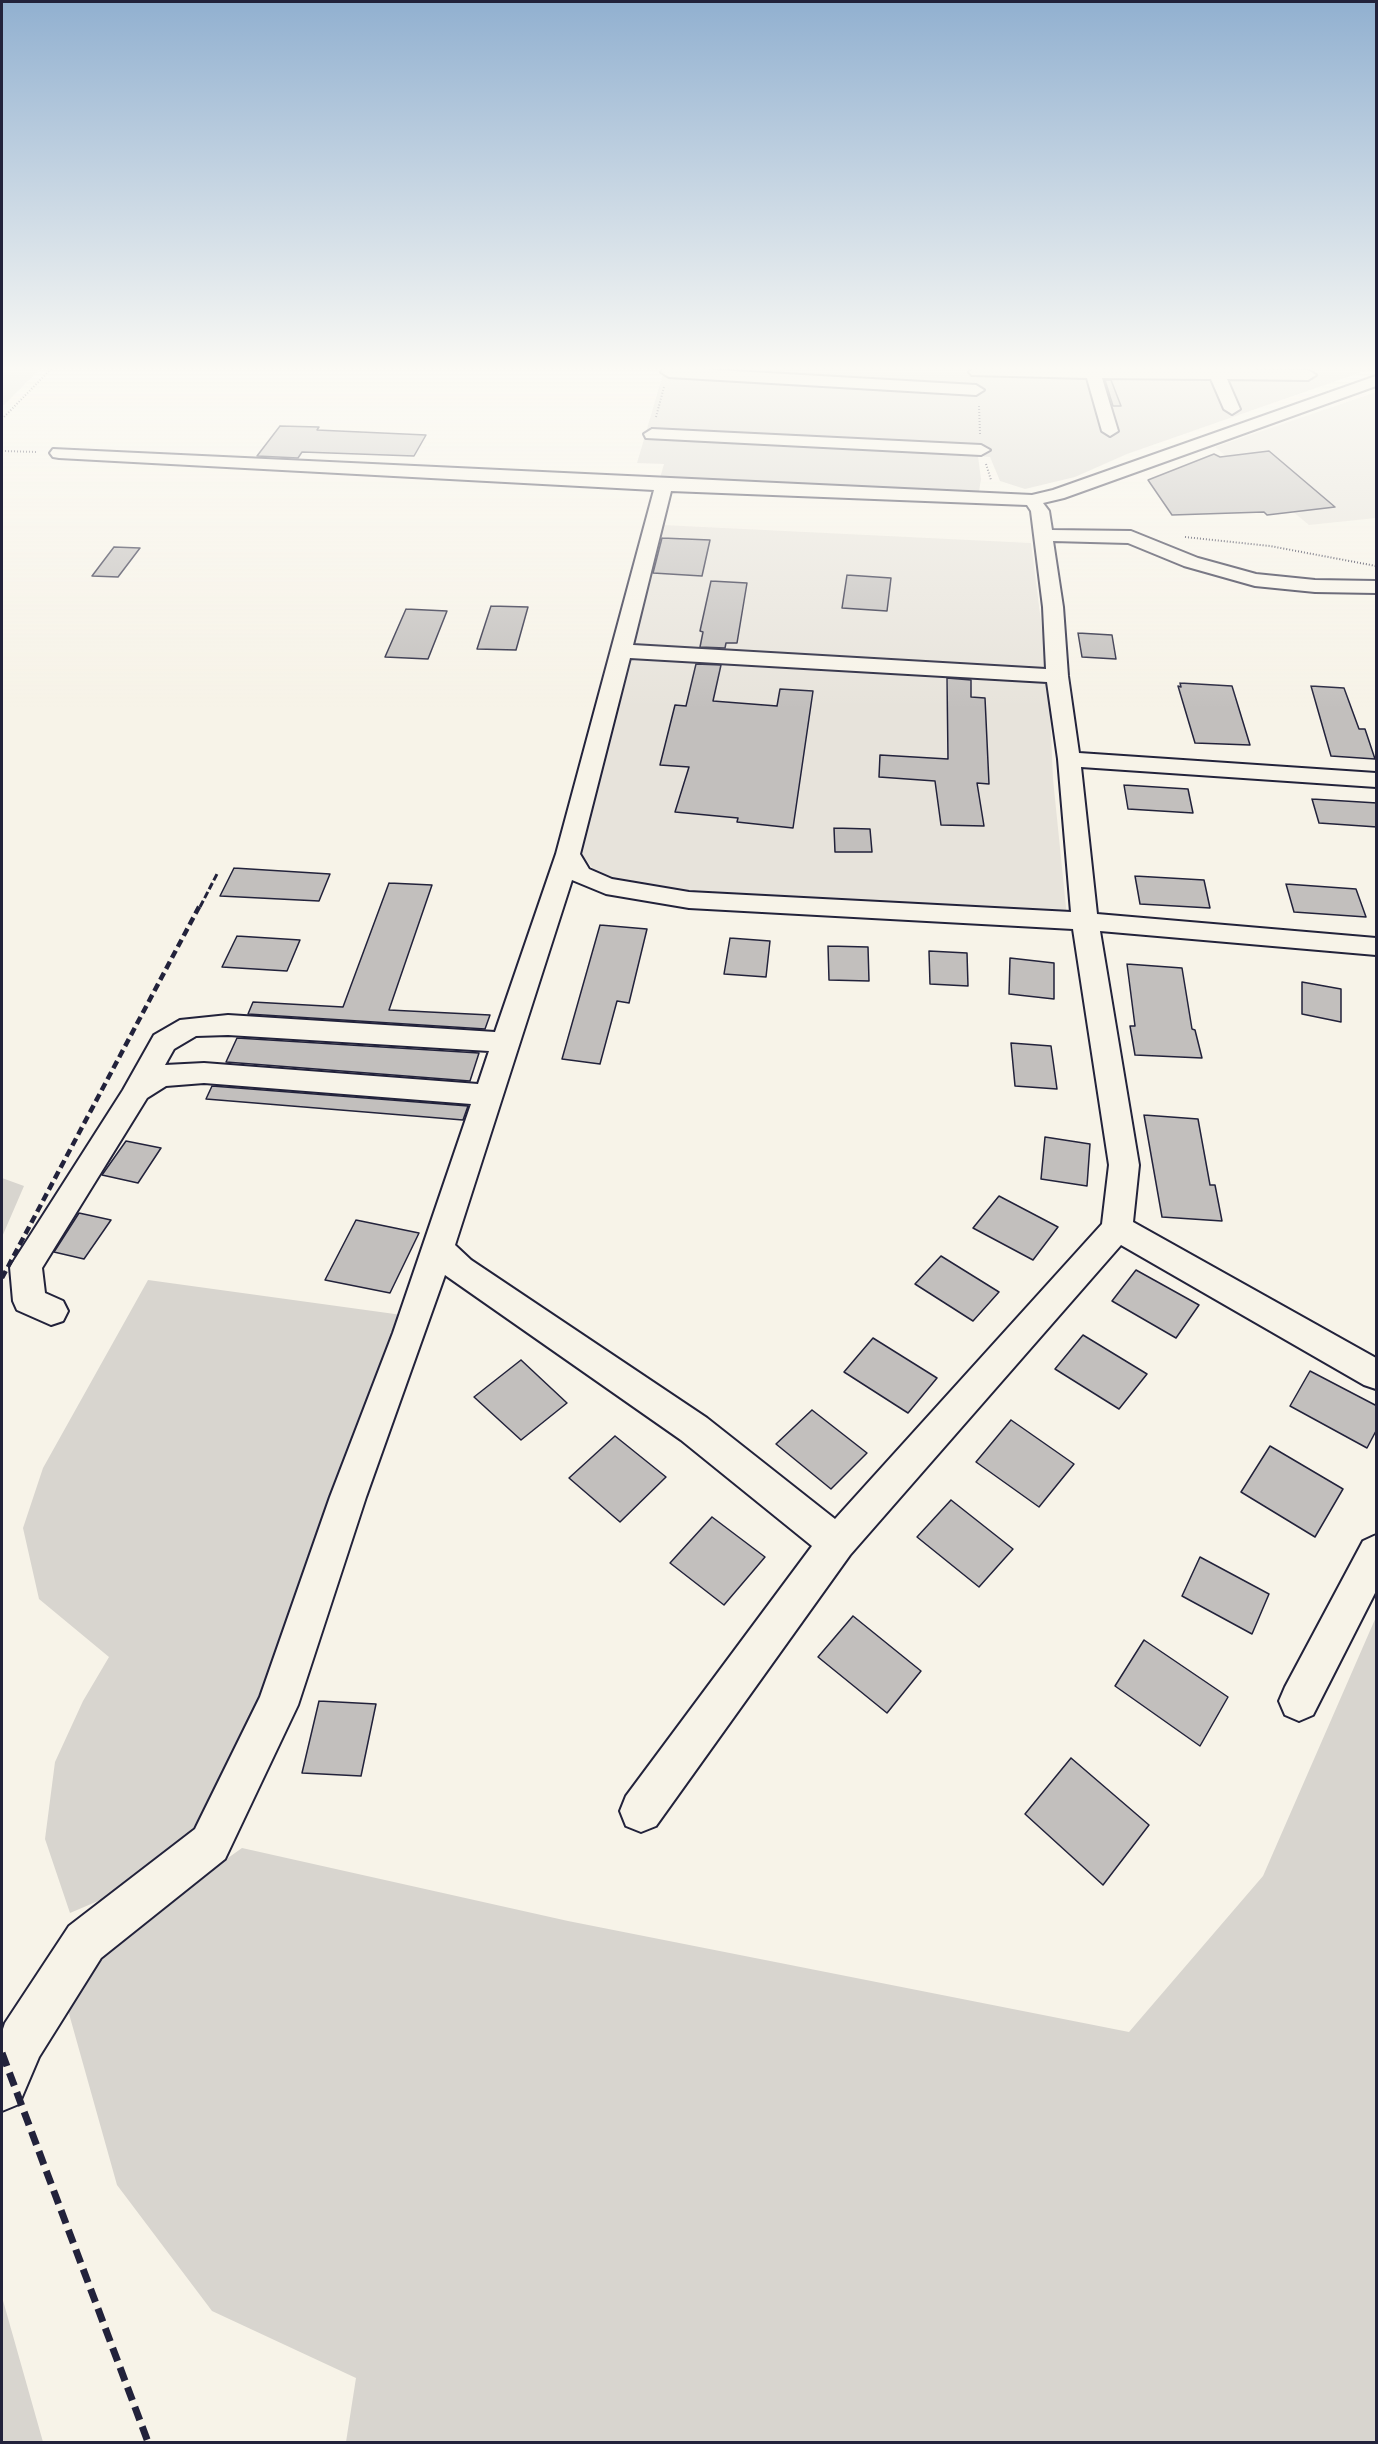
<!DOCTYPE html>
<style>
body{margin:0}
#map{position:relative;width:1378px;height:2444px;overflow:hidden;background:#f7f3e8;font-family:Pangolin,sans-serif}
canvas{display:block}
.frame{position:absolute;inset:0;border:3px solid #22223b;pointer-events:none}
</style>
<div id="map">
<canvas width="1378" height="2444"></canvas>
<div class="frame"></div>
</div>
<script>
const context = document.querySelector('canvas').getContext('2d');
context.lineJoin = 'round';
function fillPath(path, color) {
  context.fillStyle = color;
  context.fill(path, 'evenodd');
}
function poly(rows) {
  const path = new Path2D();
  for (const r of rows) {
    path.moveTo(r[0], r[1]);
    for (let i = 2; i < r.length; i += 2) path.lineTo(r[i], r[i + 1]);
  }
  return path;
}
function stroke(path, color, width, dash) {
  context.strokeStyle = color;
  context.lineWidth = width;
  context.lineCap = dash ? 'butt' : 'round';
  context.setLineDash(dash || []);
  context.stroke(path);
}
fillPath(poly([
 [1376,392,1376,518,1309,525,1215,447],
 [663,525,1031,543,1049,684,1053,779,1067,917,678,891,599,876,578,850]
]), '#e7e3db');
fillPath(poly([
 [2,367,42,367,2,407],
 [665,367,1376,367,1127,454,1075,477,1025,489,1000,481,990,457,978,456,981,479,979,492,660,478,664,464,637,463],
 [2,1178,24,1186,2,1237],
 [148,1280,402,1315,270,1695,168,1871,70,1913,45,1839,55,1762,83,1701,109,1657,39,1599,23,1528,43,1468],
 [1376,1617,1376,2442,346,2442,356,2378,212,2311,117,2185,59,1978,242,1848,568,1921,1129,2032,1263,1876],
 [2,2297,43,2442,2,2442]
]), '#d8d5cf');
const building = poly([
 [1105,380,1111,380,1121,406,1113,406,1105,380],
 [280,426,319,427,317,430,426,435,414,456,302,452,298,458,257,456,280,426],
 [1269,451,1335,507,1267,515,1264,512,1172,515,1148,480,1214,454,1220,457,1269,451],
 [662,538,710,540,702,576,653,573,662,538],
 [114,547,140,548,118,577,92,576,114,547],
 [847,575,891,578,887,611,842,608,847,575],
 [711,581,747,583,737,643,726,643,725,648,700,647,703,632,700,631,711,581],
 [491,606,528,607,516,650,477,649,491,606],
 [406,609,447,611,428,659,385,657,406,609],
 [1078,633,1112,635,1116,659,1082,657,1078,633],
 [696,664,721,665,713,701,777,706,780,689,813,691,793,828,737,822,738,818,675,812,689,767,660,765,675,705,686,706,696,664],
 [947,678,971,680,971,697,985,698,989,784,977,783,984,826,941,825,935,781,879,777,880,755,948,759,947,678],
 [1180,683,1232,686,1250,745,1195,743,1178,686,1181,687,1180,683],
 [1311,686,1344,688,1359,729,1365,729,1375,759,1331,756,1311,686],
 [1124,785,1188,789,1193,813,1128,809,1124,785],
 [1312,799,1377,803,1377,827,1319,823,1312,799],
 [834,828,870,829,872,852,835,852,834,828],
 [234,868,330,874,319,901,220,896,234,868],
 [1135,876,1204,880,1210,908,1140,904,1135,876],
 [389,883,432,885,389,1010,490,1015,485,1029,248,1014,253,1002,343,1007,389,883],
 [1286,884,1356,889,1366,917,1294,912,1286,884],
 [600,925,647,929,629,1003,617,1001,600,1064,562,1059,600,925],
 [237,936,300,940,287,971,222,967,237,936],
 [730,938,770,941,766,977,724,974,730,938],
 [828,946,868,947,869,981,829,980,828,946],
 [929,951,967,953,968,986,930,984,929,951],
 [1010,958,1054,963,1054,999,1009,994,1010,958],
 [1127,964,1182,968,1192,1029,1195,1030,1202,1058,1135,1055,1130,1026,1135,1026,1127,964],
 [1302,982,1341,989,1341,1022,1302,1014,1302,982],
 [237,1038,479,1053,470,1081,226,1062,237,1038],
 [1011,1043,1051,1046,1057,1089,1015,1086,1011,1043],
 [212,1086,468,1106,463,1120,206,1099,212,1086],
 [1144,1115,1198,1119,1210,1185,1215,1185,1222,1221,1162,1217,1144,1115],
 [1045,1137,1090,1144,1087,1186,1041,1179,1045,1137],
 [126,1141,161,1148,138,1183,102,1175,126,1141],
 [999,1196,1058,1227,1033,1260,973,1228,999,1196],
 [79,1213,111,1220,84,1259,54,1252,79,1213],
 [356,1220,419,1233,390,1293,325,1280,356,1220],
 [941,1256,999,1292,973,1321,915,1284,941,1256],
 [1136,1270,1199,1305,1176,1338,1112,1301,1136,1270],
 [1083,1335,1147,1374,1119,1409,1055,1369,1083,1335],
 [873,1338,937,1378,908,1413,844,1372,873,1338],
 [521,1360,567,1403,521,1440,474,1397,521,1360],
 [1310,1371,1377,1406,1377,1429,1367,1448,1290,1406,1310,1371],
 [812,1410,867,1453,831,1489,776,1444,812,1410],
 [1011,1420,1074,1464,1039,1507,976,1462,1011,1420],
 [615,1436,666,1477,620,1522,569,1478,615,1436],
 [1270,1446,1343,1489,1315,1537,1241,1492,1270,1446],
 [951,1500,1013,1549,979,1587,917,1537,951,1500],
 [712,1517,765,1557,724,1605,670,1563,712,1517],
 [1200,1557,1269,1594,1252,1634,1182,1596,1200,1557],
 [853,1616,921,1671,887,1713,818,1657,853,1616],
 [1144,1640,1228,1697,1200,1746,1115,1686,1144,1640],
 [319,1701,376,1704,361,1776,302,1773,319,1701],
 [1071,1758,1149,1825,1103,1885,1025,1814,1071,1758]
]);
fillPath(building, '#c2bfbd');
stroke(building, '#22223b', 1.5);
const minor = poly([
 [664,367,976,385,984,390,976,395,669,377,661,372,664,367],
 [977,367,1308,370,1316,375,1308,380,1227,379,1240,409,1232,414,1224,409,1211,379,1102,378,1118,431,1110,436,1102,431,1087,378,972,375,969,372,977,367],
 [1376,376,1376,386,1064,498,1043,503,1049,511,1052,530,1131,531,1198,558,1256,574,1315,580,1376,581,1376,593,1315,592,1255,586,1184,566,1128,543,1053,541,1063,607,1068,676,1079,753,1376,773,1376,787,1081,767,1097,914,1376,938,1376,955,1100,931,1139,1165,1133,1222,1376,1358,1376,1389,1364,1385,1121,1245,850,1555,656,1826,641,1832,626,1826,620,1811,626,1796,812,1546,681,1440,445,1275,366,1497,298,1705,225,1859,101,1958,39,2057,19,2104,2,2111,2,2032,5,2023,69,1926,195,1829,260,1697,330,1497,393,1333,471,1104,204,1083,166,1086,147,1098,42,1268,45,1293,63,1301,68,1311,63,1321,51,1325,17,1310,13,1301,10,1267,123,1090,154,1035,180,1020,228,1015,495,1032,556,854,654,490,59,458,53,457,50,453,53,449,1032,495,1053,490,1376,376],
 [671,491,1027,505,1031,511,1043,607,1046,669,633,645,671,491],
 [630,658,1047,682,1058,759,1071,912,689,892,612,879,589,869,580,854,630,658],
 [572,880,606,894,689,908,1073,929,1109,1165,1102,1224,835,1519,707,1418,471,1260,455,1245,572,880],
 [228,1035,489,1051,478,1084,204,1063,165,1065,174,1049,196,1036,228,1035],
 [652,429,981,445,990,450,981,455,646,438,644,434,652,429],
 [1376,1535,1376,1591,1313,1715,1299,1721,1285,1715,1279,1701,1285,1687,1363,1541,1376,1535]
]);
stroke(minor, '#22223b', 4);
stroke(poly([
 [979,406,980,434],
 [656,417,664,387],
 [2,419,53,367],
 [2,451,37,452],
 [986,464,991,480],
 [1185,537,1270,546,1376,566]
]), '#22223b', 2, [1, 2]);
fillPath(minor, '#f7f3e8');
stroke(poly([
 [200,907,217,874]
]), '#22223b', 3, [7, 3]);
stroke(poly([
 [2,1278,200,905]
]), '#22223b', 4.5, [8, 4.5]);
stroke(poly([
 [2,2053,148,2442]
]), '#22223b', 7, [14, 7]);
const sky = context.createLinearGradient(0, 0, 0, 709);
sky.addColorStop(0, '#91b0d0');
sky.addColorStop(0.52, '#fbfaf5');
sky.addColorStop(1, '#fbfaf500');
context.fillStyle = sky;
context.fillRect(0, 0, 1378, 709);
</script>
